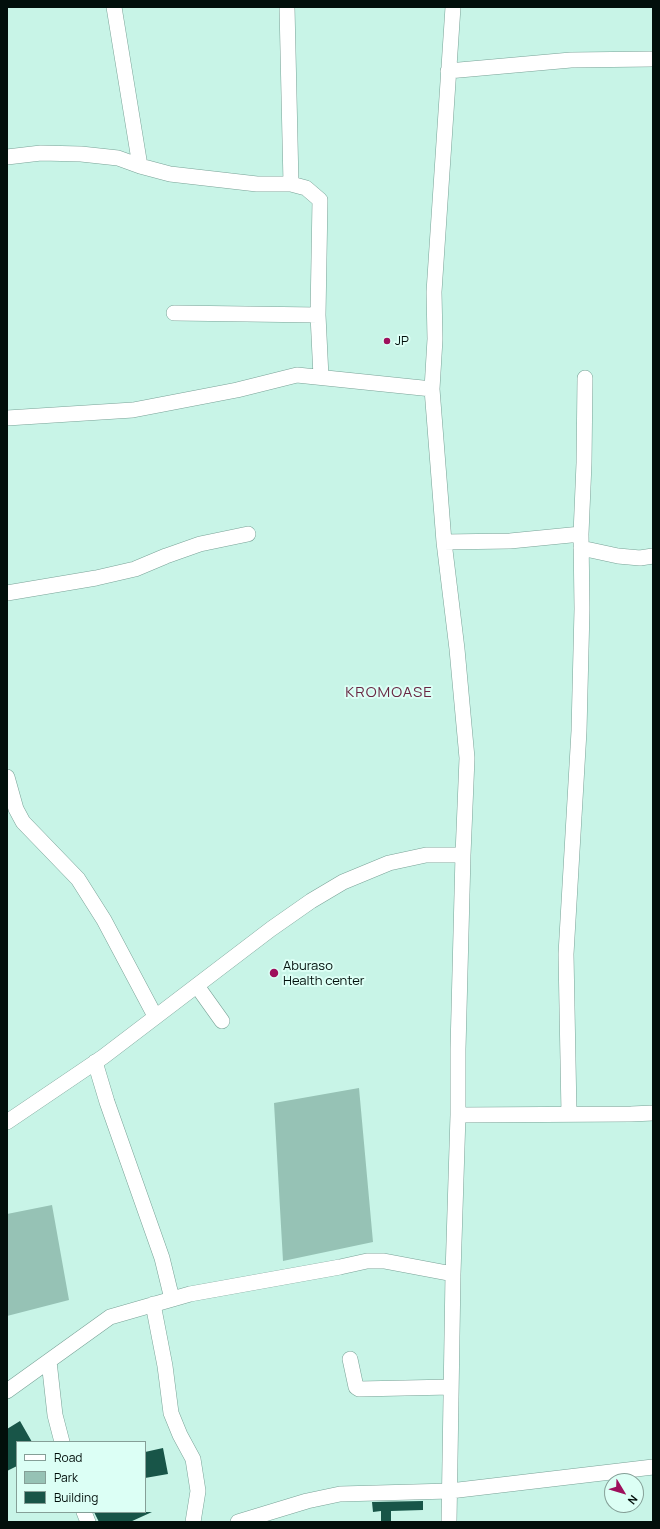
<!DOCTYPE html>
<style>
body{margin:0}
#map{position:relative;width:660px;height:1529px;overflow:hidden;background:#c8f4e7;font-family:Manrope,sans-serif}
canvas{display:block}
.frame{position:absolute;inset:0;border:8px solid #020f0b;pointer-events:none}
.legend{position:absolute;left:16px;top:1441px;width:130px;height:72px;box-sizing:border-box;background:#dcfff5;border:1px solid #859f97;margin:0;padding:5px 7px;list-style:none;font-size:12px;color:#020f0b}
.legend li{display:flex;align-items:center;gap:8px;height:20px}
.legend b{width:20px;border:1px solid #859f97}
.north{position:absolute;left:604px;top:1473px;width:40px;height:40px;box-sizing:border-box;background:#dcfff5;border:1px solid #859f97;border-radius:50%;rotate:128deg;font-size:11px;font-weight:700;line-height:16px;text-align:center;color:#020f0b}
.north::after{content:'';display:block;margin:auto;width:14px;height:18px;background:#9e105c;clip-path:polygon(50% 0,100% 100%,50% 72%,0 100%)}
</style>
<div id="map">
<canvas width="660" height="1529"></canvas>
<div class="frame"></div>
<ul class="legend">
<li><b style="height:5px;background:#fff"></b>Road</li>
<li><b style="height:11px;background:#96c2b5"></b>Park</li>
<li><b style="height:11px;background:#185548"></b>Building</li>
</ul>
<div class="north">N</div>
</div>
<script>
const context = document.querySelector('canvas').getContext('2d');
context.lineJoin = 'round';
function fillPath(path, color) {
  context.fillStyle = color;
  context.fill(path, 'evenodd');
}
function poly(rows) {
  const path = new Path2D();
  for (const r of rows) {
    path.moveTo(r[0], r[1]);
    for (let i = 2; i < r.length; i += 2) path.lineTo(r[i], r[i + 1]);
  }
  return path;
}
function stroke(path, color, width, dash) {
  context.strokeStyle = color;
  context.lineWidth = width;
  context.lineCap = dash ? 'butt' : 'round';
  context.setLineDash(dash || []);
  context.stroke(path);
}
function write(font, color, halo, rows, align = 'center') {
  context.font = font + ' Manrope,sans-serif';
  context.lineWidth = 4;
  context.setLineDash([]);
  context.textBaseline = 'middle';
  context.strokeStyle = halo;
  context.fillStyle = color;
  for (const [text, x, y, turn = 0] of rows) {
    context.save();
    context.translate(x, y);
    context.rotate((+turn || 0) * Math.PI / 180);
    context.textAlign = isNaN(turn) ? turn : align;
    if (halo) context.strokeText(text, 0, 0);
    context.fillText(text, 0, 0);
    context.restore();
  }
}
fillPath(poly([
 [359,1088,373,1242,283,1261,274,1103],
 [52,1205,69,1300,7,1316,7,1214]
]), '#96c2b5');
fillPath(poly([
 [20,1421,32,1442,17,1442,17,1466,7,1471,7,1429],
 [163,1448,168,1474,145,1478,145,1452],
 [423,1501,423,1510,391,1511,391,1521,381,1521,381,1511,373,1512,372,1502],
 [94,1512,152,1512,130,1522,99,1522]
]), '#185548');
const minor = poly([
 [114,7,140,166],
 [287,7,291,184],
 [448,71,571,60,653,59],
 [7,157,41,153,81,154,118,158,140,166,170,174,257,184,291,184,306,188,320,200,318,315,321,377],
 [174,313,318,315],
 [7,418,133,410,237,390,297,375,432,389],
 [444,542,510,541,581,534],
 [581,548,618,556,640,558,653,556],
 [7,593,96,578,135,569,166,556,200,544,248,534],
 [7,777,16,809,23,822,78,879,104,920,155,1016],
 [197,986,222,1021],
 [95,1062,107,1102,162,1258,172,1299],
 [569,1114,566,954,579,731,582,609,581,534,584,463,585,378],
 [458,1115,631,1114,653,1113],
 [7,1122,103,1057,271,929,311,901,343,882,389,863,426,855,463,855],
 [153,1304,165,1366,171,1413,180,1435,193,1459,198,1491,193,1522],
 [350,1359,356,1387,359,1389,451,1387],
 [49,1361,55,1415,62,1442],
 [7,1391,110,1317,190,1294,340,1267,367,1261,384,1261,453,1274],
 [84,1512,88,1522],
 [238,1522,307,1501,340,1494,450,1491,653,1467],
 [449,1522,453,1274,458,1115,458,1049,463,855,467,758,457,649,444,542,432,389,435,339,434,292,453,7]
]);
stroke(minor, '#79a297', 16);
stroke(minor, '#fff', 15);
for (const [x, y, r, color] of [
 [387,341,4,"#9e105c"],
 [274,973,5,"#9e105c"]
]) {
  const dot = new Path2D();
  dot.arc(x, y, r, 0, 2 * Math.PI);
  context.fillStyle = color;
  context.fill(dot);
  stroke(dot, '#dcfff5', 1.5);
}
write('13px', '#020f0b', '#dcfff5', [
 ["JP",395,341],
 ["Aburaso",283,966],
 ["Health center",283,981]
], 'left');
context.letterSpacing = '1px';
write('15px', '#692743', '#dcfff5', [
 ["KROMOASE",389,693]
]);
context.letterSpacing = '0px';
</script>
